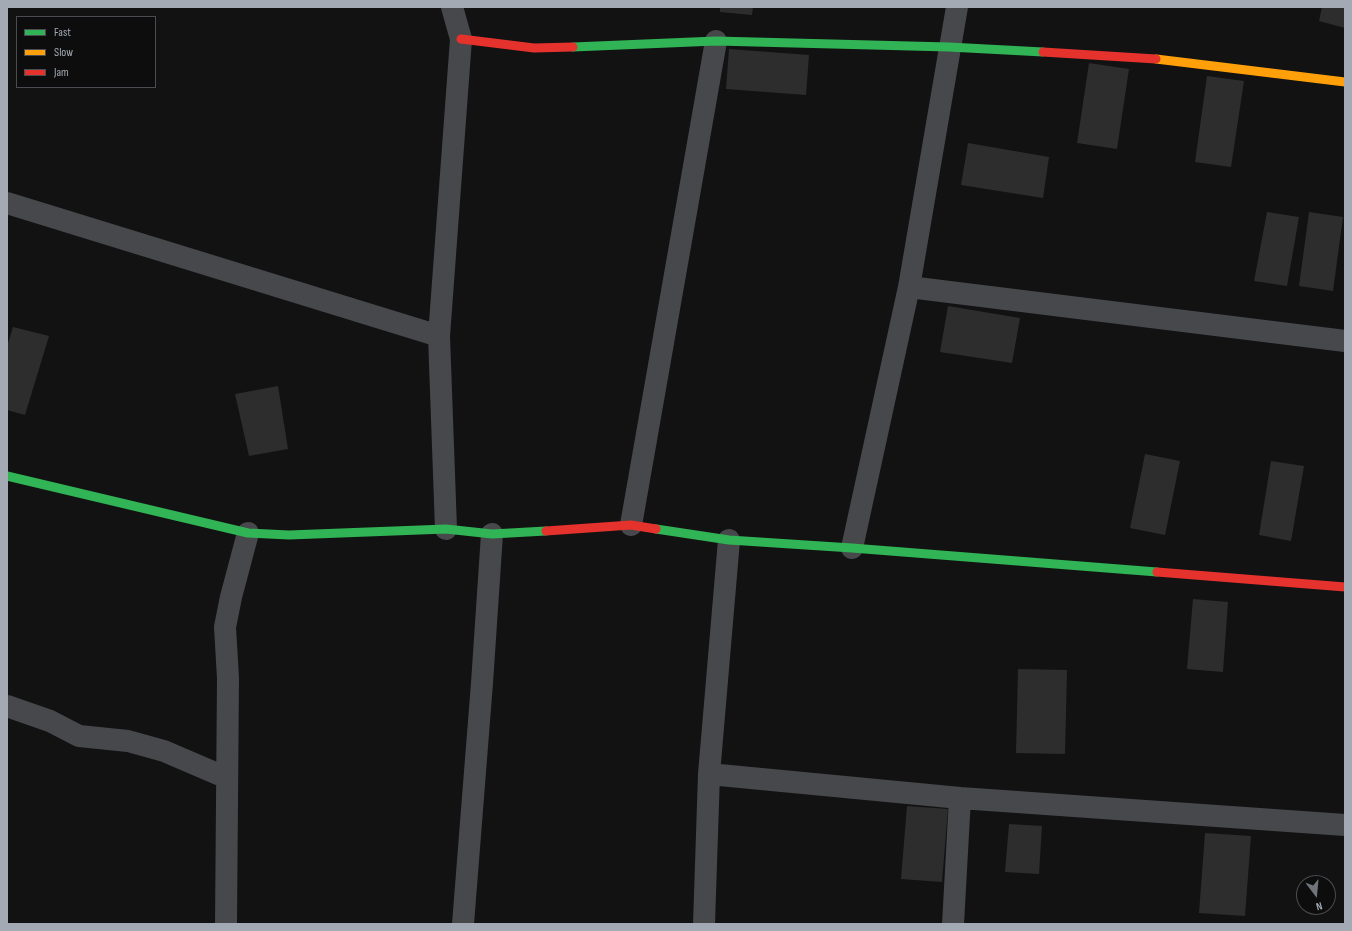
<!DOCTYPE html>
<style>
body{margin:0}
#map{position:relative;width:1352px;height:931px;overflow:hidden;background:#121213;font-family:"Sofia Sans Condensed",sans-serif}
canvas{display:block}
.frame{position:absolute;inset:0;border:8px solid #a3aab3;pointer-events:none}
.legend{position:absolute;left:16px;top:16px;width:140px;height:72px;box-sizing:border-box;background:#0d0d0e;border:1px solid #494c50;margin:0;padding:5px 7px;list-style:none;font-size:12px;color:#a3aab3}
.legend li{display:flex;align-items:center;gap:8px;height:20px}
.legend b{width:20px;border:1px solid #494c50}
.north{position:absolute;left:1296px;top:875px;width:40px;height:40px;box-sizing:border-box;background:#0d0d0e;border:1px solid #494c50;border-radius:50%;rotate:164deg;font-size:11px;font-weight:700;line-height:16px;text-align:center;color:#a3aab3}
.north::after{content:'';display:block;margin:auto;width:14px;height:18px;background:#70757b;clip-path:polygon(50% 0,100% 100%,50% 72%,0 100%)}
</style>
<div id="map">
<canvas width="1352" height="931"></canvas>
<div class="frame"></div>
<ul class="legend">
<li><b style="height:5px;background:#30b455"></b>Fast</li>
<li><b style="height:5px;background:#ff9f0a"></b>Slow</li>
<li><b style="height:5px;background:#e5322d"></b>Jam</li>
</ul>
<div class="north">N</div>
</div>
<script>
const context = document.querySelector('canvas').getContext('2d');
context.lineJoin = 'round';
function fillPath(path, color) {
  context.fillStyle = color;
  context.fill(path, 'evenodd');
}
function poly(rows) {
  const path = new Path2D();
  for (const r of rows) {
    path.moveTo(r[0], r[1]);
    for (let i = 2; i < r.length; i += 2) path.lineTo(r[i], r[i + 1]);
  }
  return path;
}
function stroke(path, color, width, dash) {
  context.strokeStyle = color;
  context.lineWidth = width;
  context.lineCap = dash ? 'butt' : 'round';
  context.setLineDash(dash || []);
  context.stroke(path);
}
fillPath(poly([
 [720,7,753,7,752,15,720,12],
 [1322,7,1345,7,1345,28,1319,21],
 [729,49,809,55,806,95,726,89],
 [1089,63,1129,69,1117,149,1077,143],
 [1207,76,1244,81,1231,167,1195,162],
 [968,143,1049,157,1043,198,961,185],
 [1267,212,1299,217,1287,286,1254,281],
 [1309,212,1343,217,1333,291,1299,286],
 [948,306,1020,318,1012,363,940,352],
 [13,327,49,336,25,415,7,410,7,346],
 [278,386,288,449,249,456,235,394],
 [1145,454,1180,461,1165,535,1130,528],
 [1271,461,1304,466,1291,541,1259,535],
 [1193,599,1228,602,1223,672,1187,669],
 [1018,669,1067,670,1065,754,1016,753],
 [907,806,948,809,942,882,901,879],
 [1009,824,1042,826,1039,874,1005,872],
 [1205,833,1251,836,1245,916,1199,913]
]), '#2d2d2e');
stroke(poly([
 [7,203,439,336],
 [909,287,1345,341],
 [631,525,716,41],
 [446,529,439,336,461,39,452,7],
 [852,548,909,287,957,7],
 [7,706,50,721,79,736,128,741,164,751,227,778],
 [709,774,960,798,1345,825],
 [226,924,228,678,225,627,231,597,248,533],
 [463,924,482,683,492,534],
 [704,924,709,774,729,540],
 [953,924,960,798]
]), '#47484b', 22);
stroke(poly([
 [573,47,716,41,949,47,1043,52],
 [7,476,248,533,289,535,446,529,492,534,546,531],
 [656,529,729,540,852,548,1157,572]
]), '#30b455', 9);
stroke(poly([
 [1156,59,1345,82]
]), '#ff9f0a', 9);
stroke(poly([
 [461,39,534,48,573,47],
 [1043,52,1156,59],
 [546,531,631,525,656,529],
 [1157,572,1345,587]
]), '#e5322d', 9);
</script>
